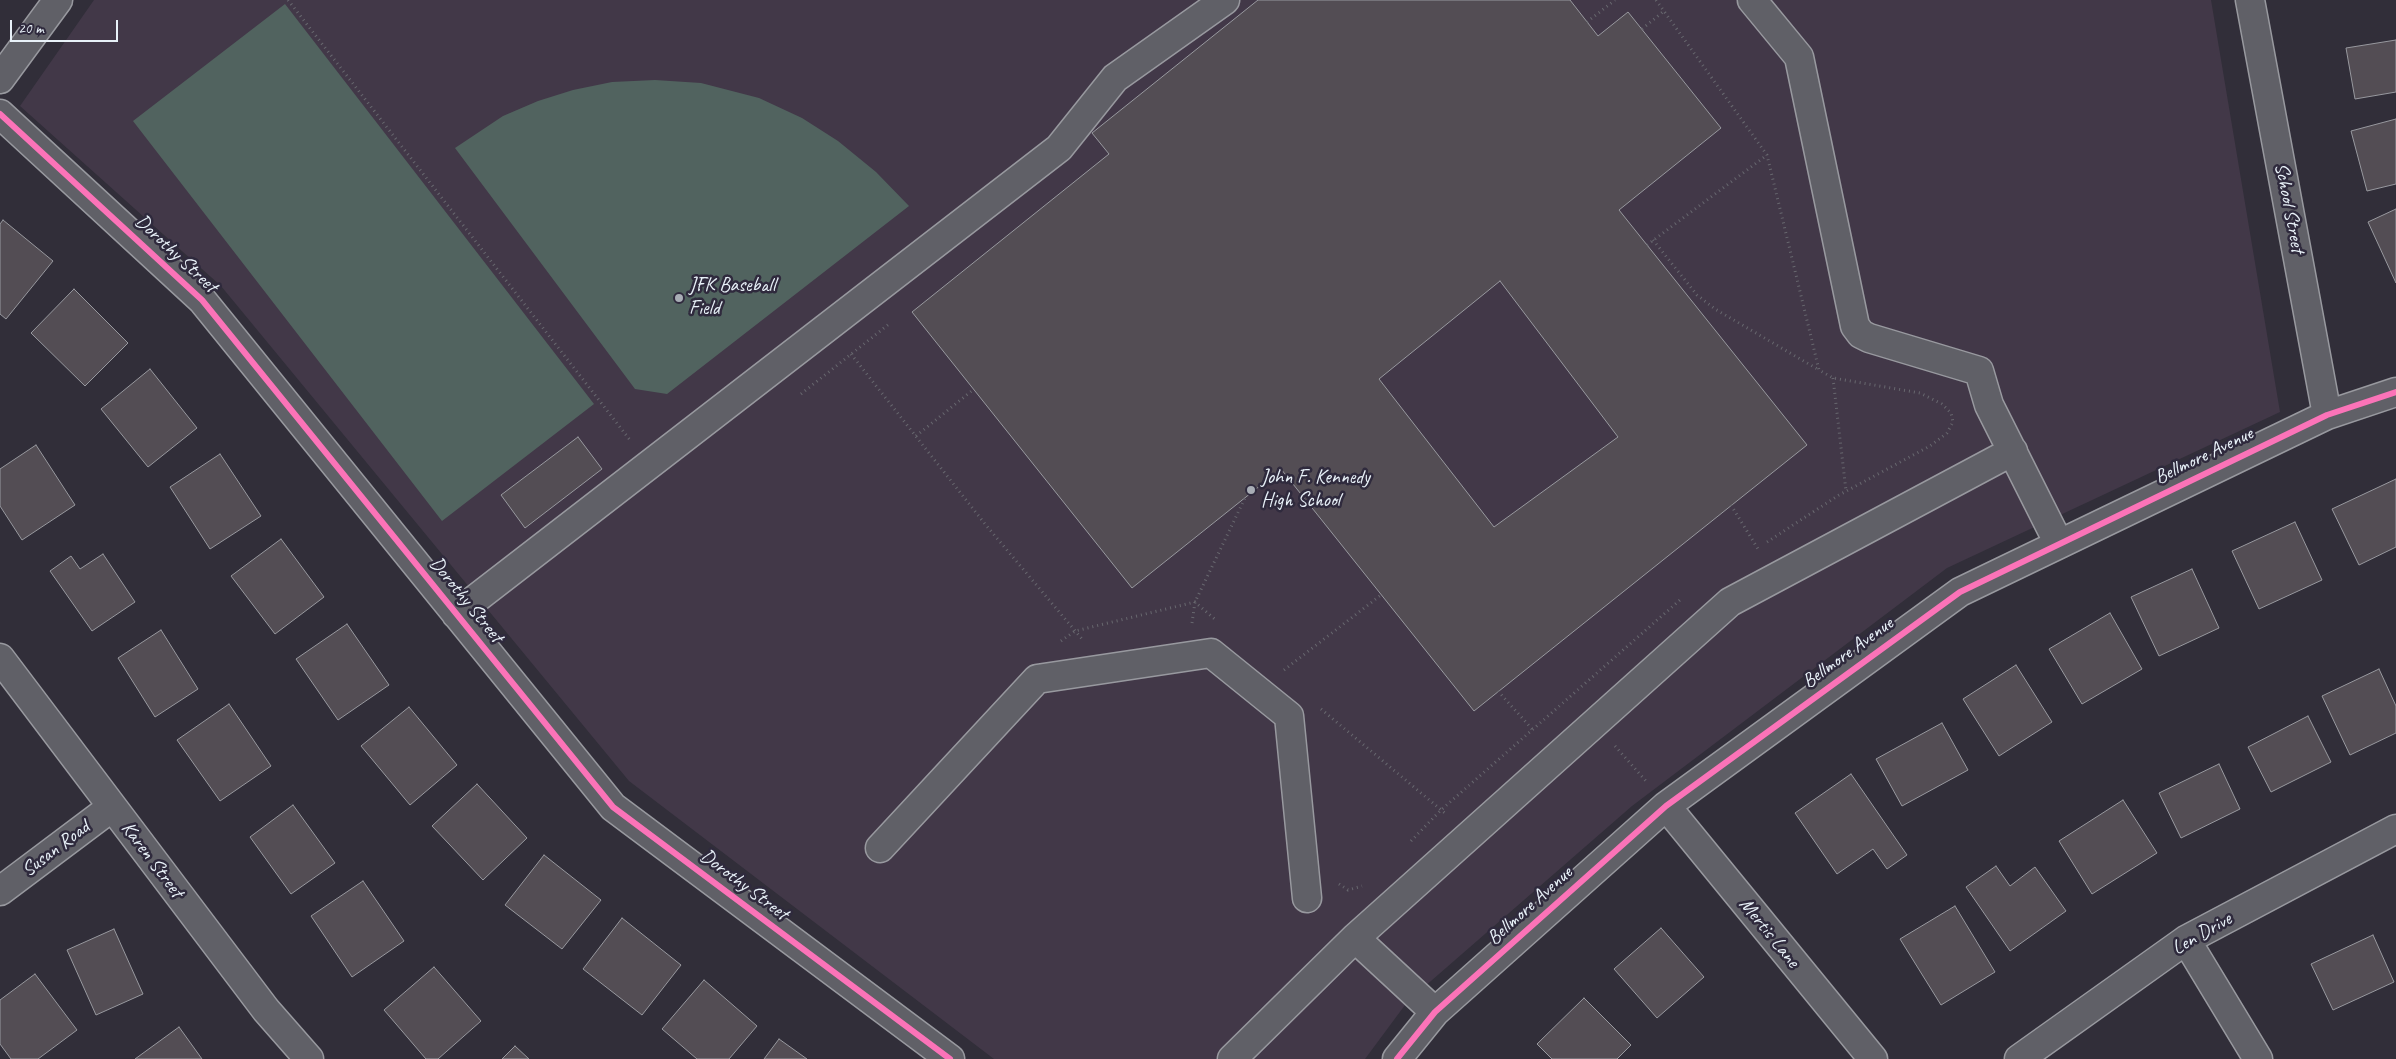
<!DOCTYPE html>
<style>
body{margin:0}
#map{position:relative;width:2396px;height:1059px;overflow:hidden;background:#312e39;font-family:Caveat,sans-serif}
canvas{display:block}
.scale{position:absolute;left:10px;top:20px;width:108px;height:22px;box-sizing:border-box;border:2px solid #e8f1f8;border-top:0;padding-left:6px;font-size:15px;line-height:18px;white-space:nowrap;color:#e8f1f8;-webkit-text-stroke:4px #2f2a3d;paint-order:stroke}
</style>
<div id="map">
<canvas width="2396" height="1059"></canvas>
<div class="scale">20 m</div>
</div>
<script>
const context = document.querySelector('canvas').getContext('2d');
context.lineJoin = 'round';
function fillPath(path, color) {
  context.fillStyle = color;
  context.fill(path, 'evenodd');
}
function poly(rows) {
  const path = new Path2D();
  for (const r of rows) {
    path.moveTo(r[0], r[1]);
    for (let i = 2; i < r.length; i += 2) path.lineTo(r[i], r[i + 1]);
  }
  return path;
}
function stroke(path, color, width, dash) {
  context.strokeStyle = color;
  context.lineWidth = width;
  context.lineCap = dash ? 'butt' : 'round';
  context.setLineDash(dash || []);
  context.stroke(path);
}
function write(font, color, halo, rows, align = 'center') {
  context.font = font + ' Caveat,sans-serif';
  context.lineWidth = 5;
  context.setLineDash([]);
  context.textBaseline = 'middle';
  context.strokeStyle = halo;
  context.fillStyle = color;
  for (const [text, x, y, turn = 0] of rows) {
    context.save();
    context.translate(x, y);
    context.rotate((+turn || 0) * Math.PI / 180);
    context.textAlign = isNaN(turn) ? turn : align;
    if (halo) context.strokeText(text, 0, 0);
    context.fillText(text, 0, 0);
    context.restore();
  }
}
fillPath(poly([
 [94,0,2211,0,2280,412,1947,568,1632,806,1408,1001,1365,1059,994,1059,629,781,221,286,20,106]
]), '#423848');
fillPath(poly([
 [285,4,594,404,442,521,133,121],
 [655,80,701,83,759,98,802,118,838,141,876,172,909,206,667,394,635,389,455,148,503,116,538,101,573,90,612,82]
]), '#51635f');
const building = poly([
 [1258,0,1570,0,1598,36,1628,12,1721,128,1619,210,1807,445,1474,711,1281,469,1132,588,912,312,1109,154,1092,133,1258,0],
 [1500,281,1618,437,1494,527,1379,379,1500,281],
 [2396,40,2396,92,2355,99,2346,48,2396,40],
 [2396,119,2396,184,2367,191,2351,131,2396,119],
 [2396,209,2396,283,2368,222,2396,209],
 [3,220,53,261,6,319,0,314,0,224,3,220],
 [74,289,128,343,85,386,31,333,74,289],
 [150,369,197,428,148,467,101,409,150,369],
 [578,437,602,469,525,528,501,495,578,437],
 [36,445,75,505,22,540,0,506,0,469,36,445],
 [220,454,261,516,210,549,170,487,220,454],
 [2396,479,2396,547,2359,565,2332,509,2396,479],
 [2295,522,2322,580,2259,609,2232,551,2295,522],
 [281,539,324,597,275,634,231,576,281,539],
 [103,554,135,602,92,631,50,571,71,556,80,569,103,554],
 [2192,569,2219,628,2159,656,2131,597,2192,569],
 [2110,613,2142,669,2082,704,2049,649,2110,613],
 [347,624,389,685,338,720,296,659,347,624],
 [161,630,198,689,155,717,118,658,161,630],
 [2016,665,2052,722,1999,756,1963,699,2016,665],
 [2379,669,2396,706,2396,733,2350,755,2322,696,2379,669],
 [229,704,271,766,220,801,177,740,229,704],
 [409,707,457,765,410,805,361,746,409,707],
 [2308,716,2331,762,2271,792,2248,747,2308,716],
 [1942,723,1968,770,1902,806,1876,759,1942,723],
 [2219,764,2240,809,2181,838,2159,793,2219,764],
 [1851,774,1907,855,1887,869,1873,849,1837,874,1795,813,1851,774],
 [477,784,527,838,483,880,432,826,477,784],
 [2123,800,2157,853,2092,894,2059,841,2123,800],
 [293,805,335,863,291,894,250,837,293,805],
 [544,855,601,900,562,949,505,905,544,855],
 [1996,866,2010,886,2035,867,2066,911,2010,951,1966,887,1996,866],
 [363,881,404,941,352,977,311,916,363,881],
 [1955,906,1995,972,1941,1005,1900,939,1955,906],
 [622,918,681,965,642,1015,583,969,622,918],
 [1661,928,1704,977,1657,1018,1614,969,1661,928],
 [114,929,143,994,96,1015,67,950,114,929],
 [2373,935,2394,982,2333,1010,2311,964,2373,935],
 [434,967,481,1021,438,1059,426,1059,384,1010,434,967],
 [35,974,77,1030,38,1059,11,1059,0,1044,0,1000,35,974],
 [704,980,757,1026,729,1059,697,1059,662,1029,704,980],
 [1584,998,1631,1045,1617,1059,1552,1059,1537,1044,1584,998],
 [179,1027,202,1059,135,1059,179,1027],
 [779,1039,807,1059,764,1059,779,1039],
 [515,1046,529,1059,502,1059,515,1046]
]);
fillPath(building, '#534d54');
stroke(building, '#98999f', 1);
const minor = poly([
 [1752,0,1799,57,1855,326,1861,334,1869,338,1979,371,1989,405,2059,544],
 [2250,0,2327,415],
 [0,79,58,0],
 [0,114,202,300,613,807,950,1059],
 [456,614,1059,148,1115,78,1225,0],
 [0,658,266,1010,309,1059],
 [1666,806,1873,1059],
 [880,848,1037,679,1211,653,1289,716,1307,898],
 [0,891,112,807],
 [1355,938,1435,1012],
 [2186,940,2258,1059],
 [1232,1059,1355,938,1730,602,2013,451],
 [1397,1059,1435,1012,1666,806,1960,592,2327,415,2396,392],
 [2019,1059,2186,940,2396,829]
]);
stroke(minor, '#98999f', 31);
stroke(poly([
 [288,0,630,440],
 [1656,0,1767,155,1819,370,1833,378,1920,393,1942,404,1951,413,1953,422,1947,433,1930,446,1839,495,1764,544],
 [1587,22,1615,0],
 [1642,29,1664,11],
 [1653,240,1697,295,1715,309,1819,370],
 [1647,245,1767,155],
 [851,354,985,524,1082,639],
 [1833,378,1846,491],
 [801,394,889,324],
 [916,436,974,389],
 [1731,505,1758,549],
 [1192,623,1195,602,1245,498],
 [1061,641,1075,631,1195,602,1217,621],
 [1284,670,1381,595],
 [1498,691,1532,729],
 [1321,709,1446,814],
 [1615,746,1646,781],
 [1411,841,1441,810,1680,600],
 [1339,884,1348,890,1362,886]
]), '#68686f', 3, [1, 4]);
stroke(minor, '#606067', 28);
stroke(poly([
 [0,114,202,300,613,807,950,1059],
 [1397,1059,1435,1012,1666,806,1960,592,2327,415,2396,392]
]), '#fb73b8', 6);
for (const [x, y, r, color] of [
 [679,298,5,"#a8adb5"],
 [1251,490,5,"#a8adb5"]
]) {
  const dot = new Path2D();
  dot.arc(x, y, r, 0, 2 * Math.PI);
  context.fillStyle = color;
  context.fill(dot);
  stroke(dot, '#2f2a3d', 2);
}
write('20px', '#e8f1f8', '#2f2a3d', [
 ["School Street",2289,208,79],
 ["Dorothy Street",176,254,43],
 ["Bellmore Avenue",2204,456,-26],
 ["Dorothy Street",466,600,51],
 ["Bellmore Avenue",1848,653,-36],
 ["Susan Road",56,849,-37],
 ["Karen Street",152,860,53],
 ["Dorothy Street",744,885,37],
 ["Bellmore Avenue",1530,906,-42],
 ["Mertis Lane",1769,933,51],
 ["Len Drive",2202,934,-30]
]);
write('20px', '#e8f1f8', '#2f2a3d', [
 ["JFK Baseball",689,286],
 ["Field",689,309],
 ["John F. Kennedy",1261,478],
 ["High School",1261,501]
], 'left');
</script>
